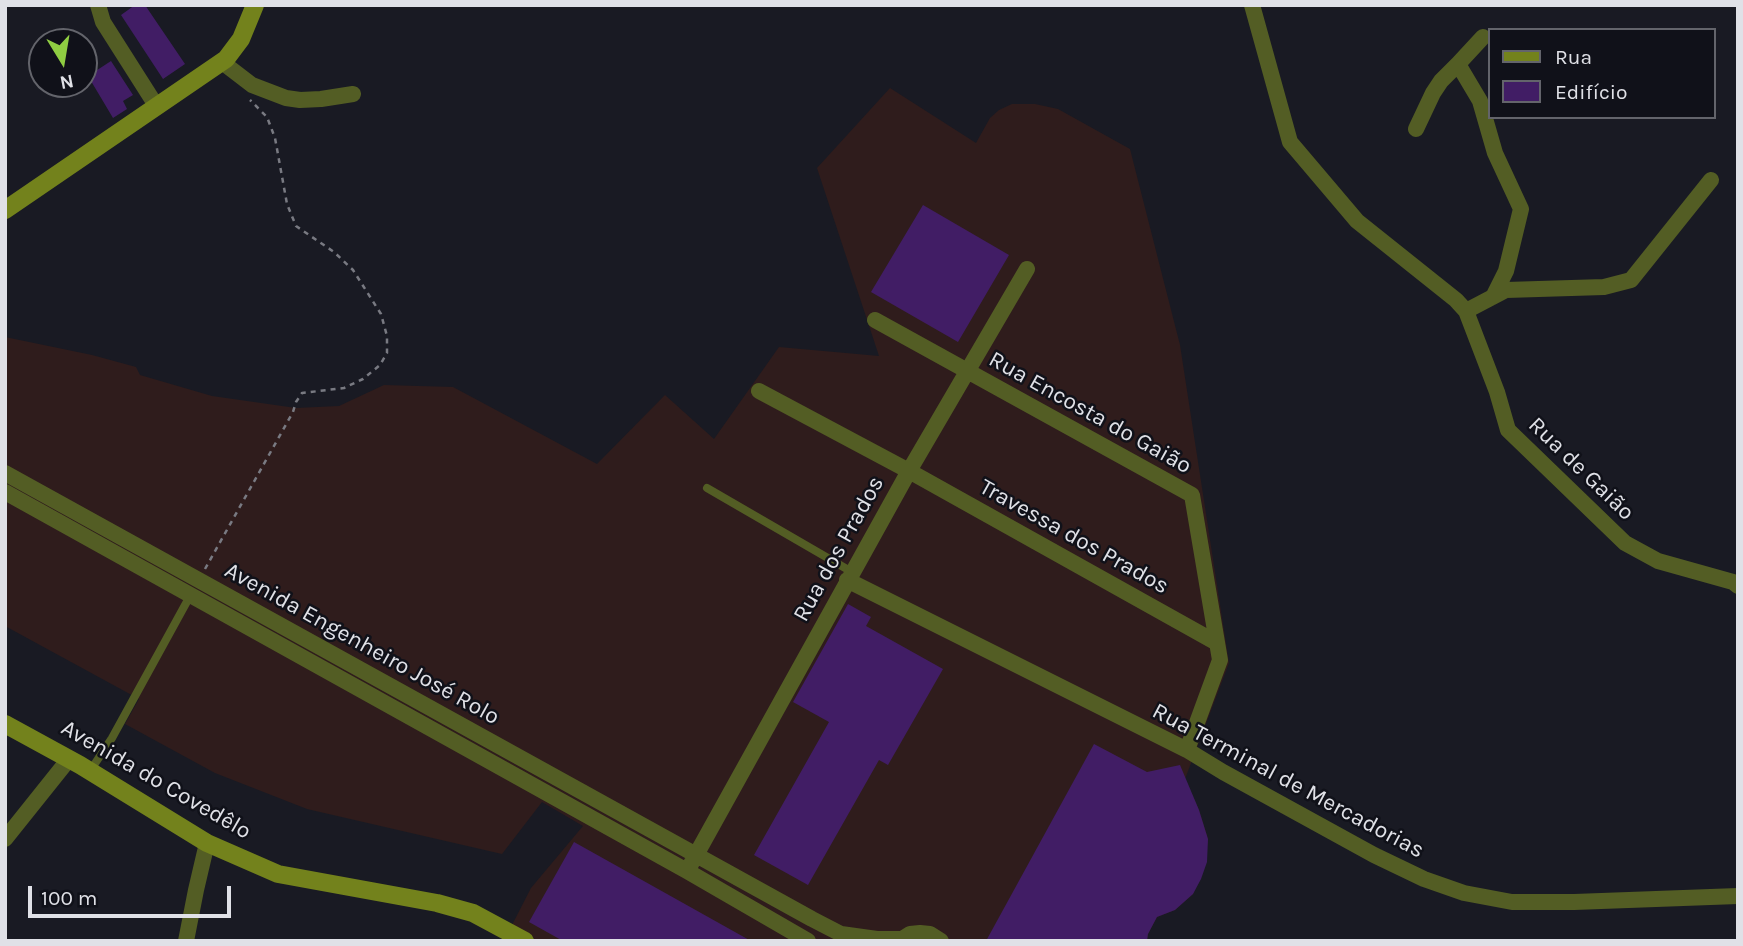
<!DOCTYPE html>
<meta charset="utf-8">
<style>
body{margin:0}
#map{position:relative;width:1743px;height:946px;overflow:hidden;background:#191a23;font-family:Karla,sans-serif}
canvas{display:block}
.frame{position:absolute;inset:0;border:7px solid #e0e1e7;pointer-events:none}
.legend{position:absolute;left:1488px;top:28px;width:228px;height:91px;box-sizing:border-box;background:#101119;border:2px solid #63646b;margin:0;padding:9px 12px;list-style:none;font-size:21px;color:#e0e1e7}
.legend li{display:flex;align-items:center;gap:14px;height:35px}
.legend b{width:35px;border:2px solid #63646b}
.north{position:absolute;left:28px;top:28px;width:70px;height:70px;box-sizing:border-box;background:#101119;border:2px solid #63646b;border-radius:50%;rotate:169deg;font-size:19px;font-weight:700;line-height:28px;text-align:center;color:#e0e1e7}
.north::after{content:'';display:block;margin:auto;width:24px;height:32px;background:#8fcd42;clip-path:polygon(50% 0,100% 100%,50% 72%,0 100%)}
.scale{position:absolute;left:28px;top:886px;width:203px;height:32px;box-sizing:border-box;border:4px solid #e0e1e7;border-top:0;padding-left:9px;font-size:21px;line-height:24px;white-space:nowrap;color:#e0e1e7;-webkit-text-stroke:5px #101119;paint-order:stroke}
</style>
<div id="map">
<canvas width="1743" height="946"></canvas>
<div class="frame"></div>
<ul class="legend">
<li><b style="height:9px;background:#73821c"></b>Rua</li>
<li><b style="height:19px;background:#411d65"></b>Edifício</li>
</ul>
<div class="north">N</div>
<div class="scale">100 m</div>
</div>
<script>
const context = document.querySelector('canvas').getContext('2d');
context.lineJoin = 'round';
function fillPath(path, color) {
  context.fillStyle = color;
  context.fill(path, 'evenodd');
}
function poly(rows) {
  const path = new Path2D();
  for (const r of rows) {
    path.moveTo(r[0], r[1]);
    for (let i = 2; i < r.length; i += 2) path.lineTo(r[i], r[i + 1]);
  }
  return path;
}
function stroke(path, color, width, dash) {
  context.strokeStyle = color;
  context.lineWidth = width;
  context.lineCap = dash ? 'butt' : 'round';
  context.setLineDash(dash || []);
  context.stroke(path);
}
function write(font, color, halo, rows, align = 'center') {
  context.font = font + ' Karla,sans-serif';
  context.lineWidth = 5;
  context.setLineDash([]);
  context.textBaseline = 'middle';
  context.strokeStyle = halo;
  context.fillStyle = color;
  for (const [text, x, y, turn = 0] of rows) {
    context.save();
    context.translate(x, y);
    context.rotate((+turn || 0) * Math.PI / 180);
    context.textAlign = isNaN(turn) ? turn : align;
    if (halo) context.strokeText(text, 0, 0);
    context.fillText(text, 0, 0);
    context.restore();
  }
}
fillPath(poly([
 [890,88,976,143,990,118,999,110,1012,104,1035,104,1058,109,1130,149,1180,345,1229,663,1185,779,1199,810,1208,839,1206,858,1193,894,1175,910,1157,917,1148,934,1147,941,538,941,512,925,531,888,583,826,542,802,502,854,307,809,215,773,125,724,139,699,5,626,5,337,92,355,136,367,140,375,212,396,296,408,339,406,384,385,453,387,597,464,665,395,714,439,779,347,879,356,817,168]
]), '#2f1c1c');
fillPath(poly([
 [135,5,145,5,185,64,163,79,121,15],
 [111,61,133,95,123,101,127,109,113,118,88,76],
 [923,205,1009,255,958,342,871,292],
 [848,604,871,617,866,626,943,669,888,765,879,760,808,885,754,855,829,722,793,702],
 [1094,744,1147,772,1180,765,1199,810,1208,839,1207,862,1201,879,1193,894,1175,910,1157,917,1148,934,1147,941,986,941],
 [574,842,642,880,751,941,563,941,529,922]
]), '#411d65');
stroke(poly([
 [205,569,293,412,296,402,302,393,344,388,363,379,380,365,387,353,387,336,381,314,353,270,334,252,296,226,287,204,275,138,267,117,250,100]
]), '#797a82', 2.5, [5, 5]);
stroke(poly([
 [707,488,852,572],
 [90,771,112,738,190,596]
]), '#535d24', 8);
stroke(poly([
 [98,5,103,22,157,107],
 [1252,5,1290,142,1357,221,1456,300,1466,311,1497,392,1508,430,1625,543,1658,561,1733,582,1738,586],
 [222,62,252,85,286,98,300,100,321,99,353,94],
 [1458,64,1483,37],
 [1416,129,1433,93,1441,81,1458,64,1480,101,1495,153,1521,209,1506,271,1493,297],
 [1466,311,1506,290,1604,287,1631,280,1711,180],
 [875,320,1192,495,1220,660,1187,750],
 [759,391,909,471,1217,643],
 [5,473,812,919,841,934,877,939,901,939],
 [5,492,687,871,808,941],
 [847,580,1187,750,1223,772,1374,855,1424,879,1464,893,1512,902,1574,902,1738,896],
 [5,839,69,759],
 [691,864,909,471,1027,269],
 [186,941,196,890,207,843],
 [899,941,910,934,920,933,930,934,941,941]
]), '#535d24', 16);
stroke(poly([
 [5,210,226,59,241,39,255,5],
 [5,724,80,765,207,843,278,874,437,903,473,913,525,941]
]), '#73821c', 18);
write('23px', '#e0e1e7', '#101119', [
 ["Rua Encosta do Gaião",1090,413,29],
 ["Rua de Gaião",1581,469,44],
 ["Travessa dos Prados",1074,537,29],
 ["Rua dos Prados",839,549,-61],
 ["Avenida Engenheiro José Rolo",362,644,29],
 ["Avenida do Covedêlo",156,780,30],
 ["Rua Terminal de Mercadorias",1288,781,28]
]);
</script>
